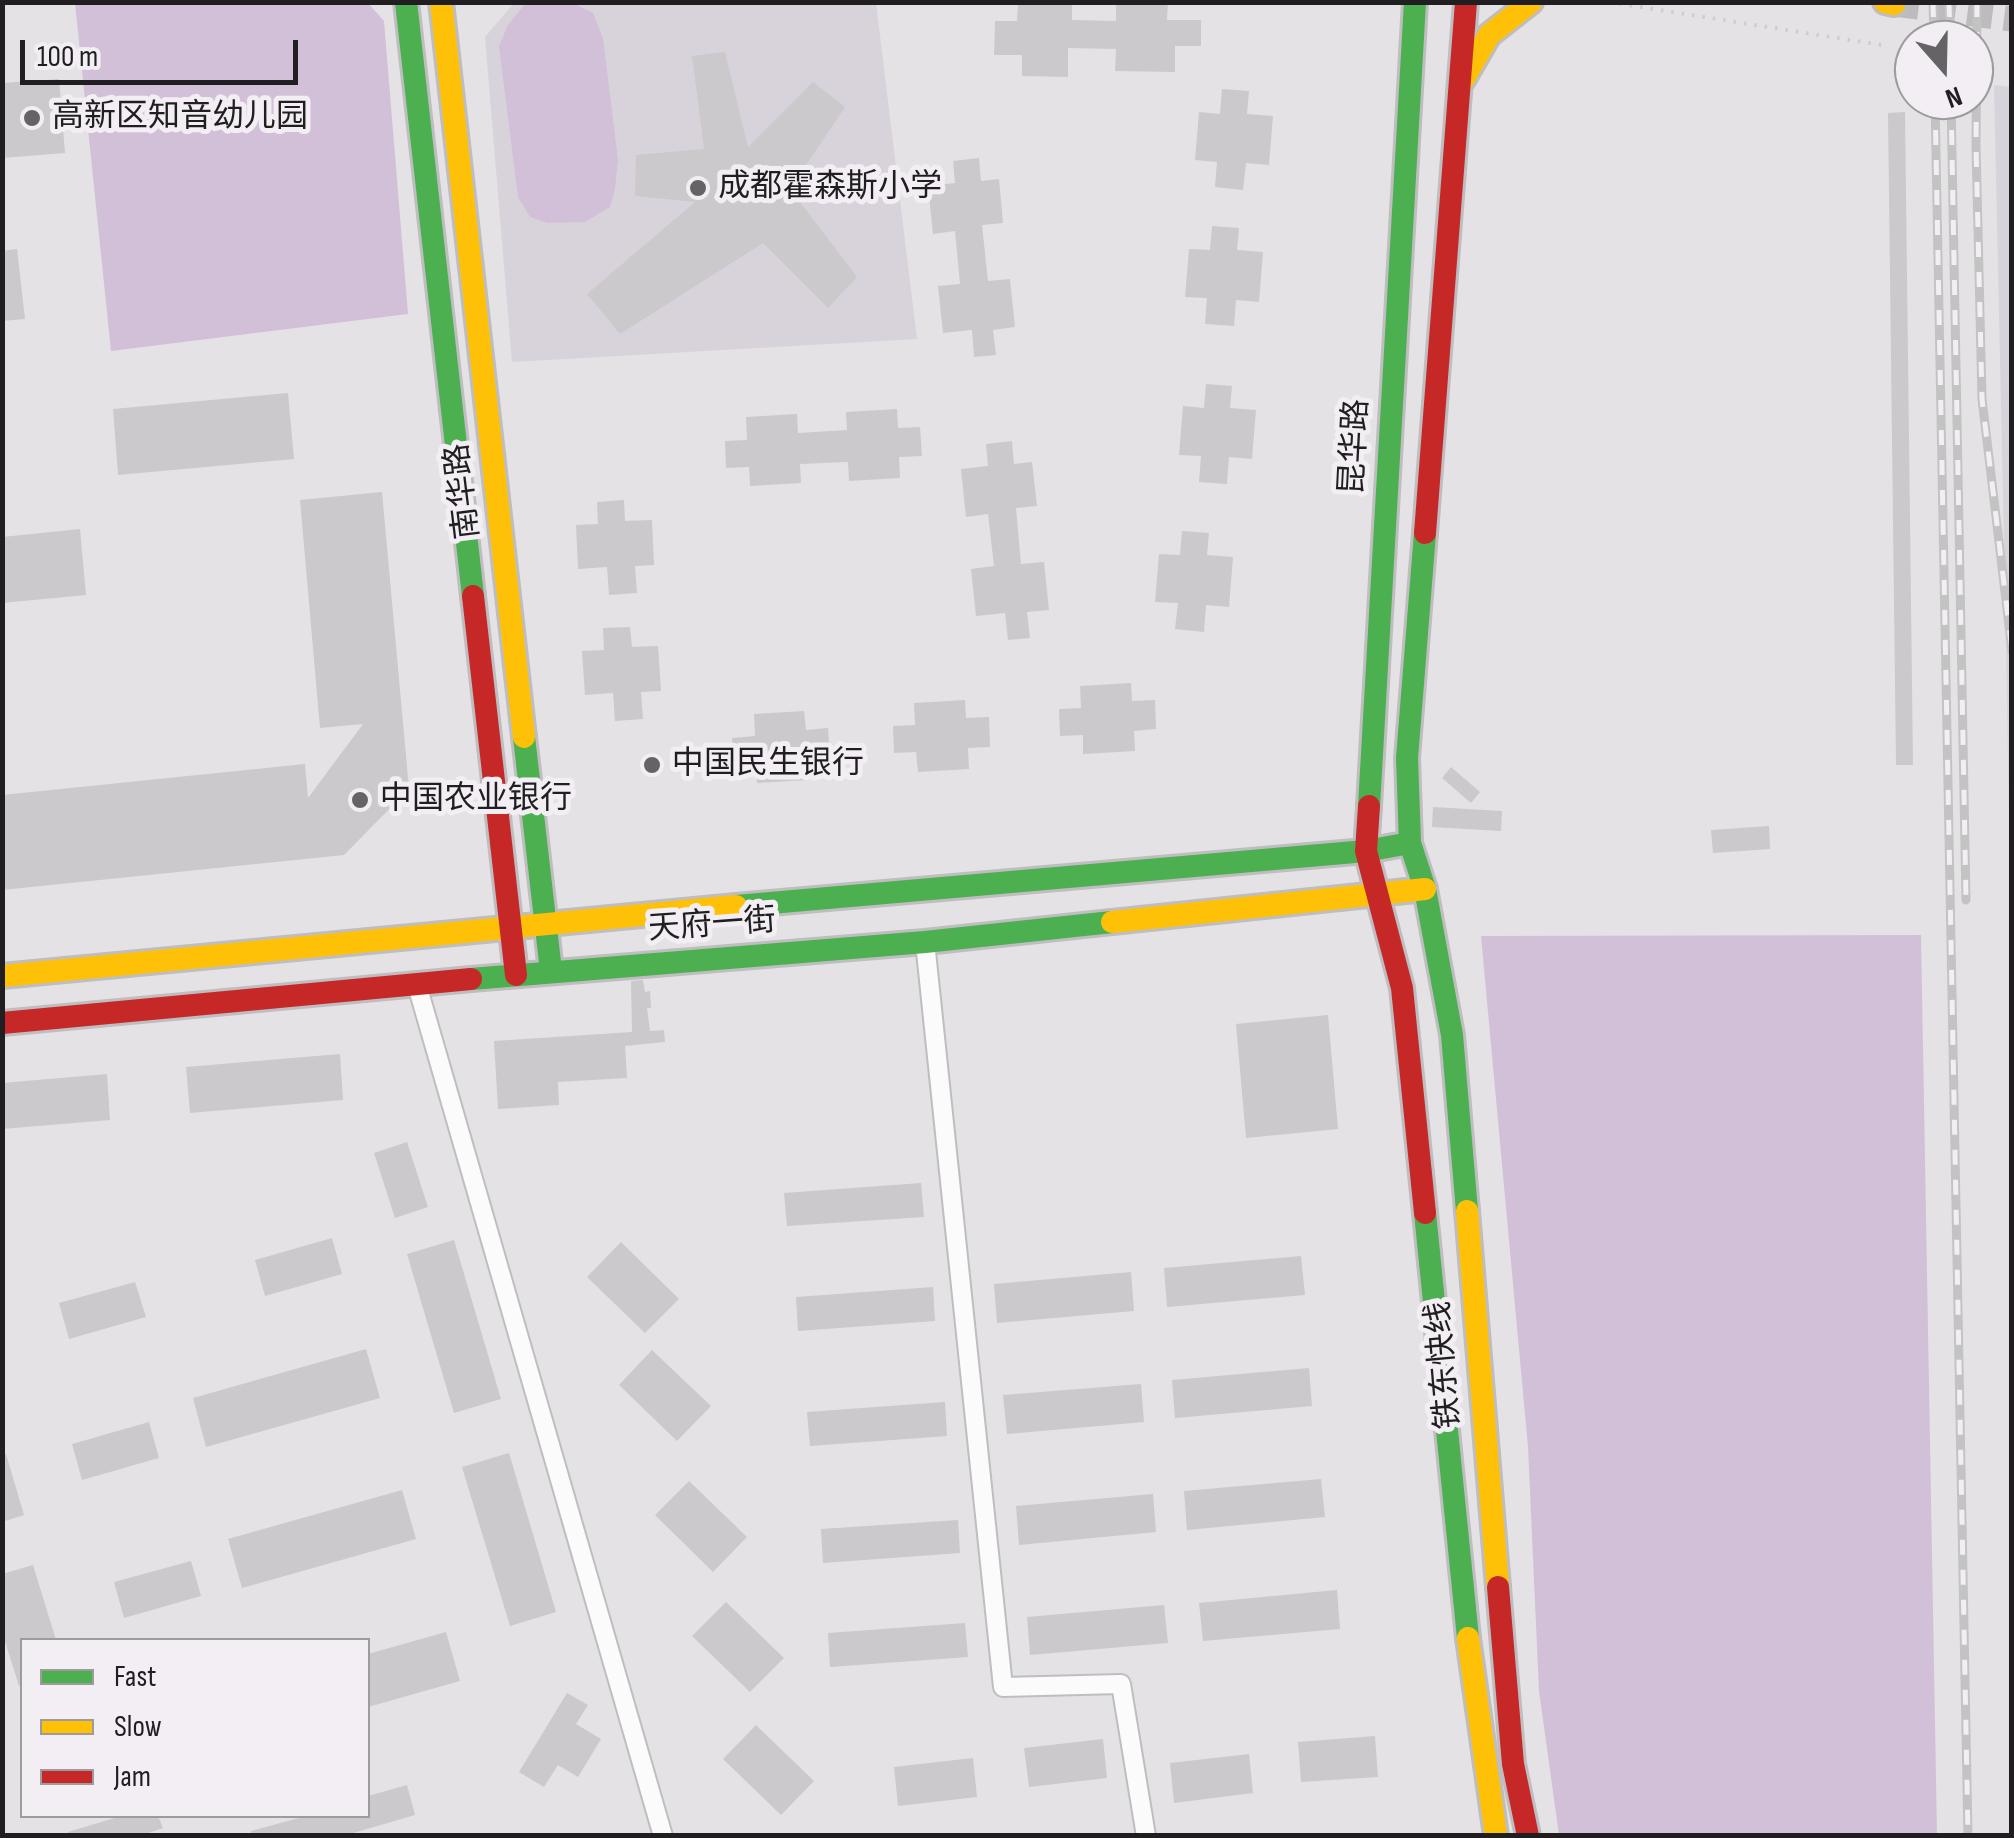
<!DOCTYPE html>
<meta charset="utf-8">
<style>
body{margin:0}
#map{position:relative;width:2014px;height:1838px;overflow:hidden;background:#e4e2e5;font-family:"Sofia Sans Condensed",sans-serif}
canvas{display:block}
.frame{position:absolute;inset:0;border:5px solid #201e20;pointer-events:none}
.legend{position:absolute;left:20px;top:1638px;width:350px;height:180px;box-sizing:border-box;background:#f2eef3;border:2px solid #9e9b9f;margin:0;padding:12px 18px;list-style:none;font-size:30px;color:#201e20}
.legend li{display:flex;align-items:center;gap:20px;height:50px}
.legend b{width:50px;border:2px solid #9e9b9f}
.north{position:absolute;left:1894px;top:20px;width:100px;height:100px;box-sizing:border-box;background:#f2eef3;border:2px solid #9e9b9f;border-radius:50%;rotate:160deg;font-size:28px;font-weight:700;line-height:40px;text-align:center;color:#201e20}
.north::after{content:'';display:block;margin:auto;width:35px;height:45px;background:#656365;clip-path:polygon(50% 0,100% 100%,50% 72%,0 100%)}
.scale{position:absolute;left:20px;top:40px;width:278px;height:45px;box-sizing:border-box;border:5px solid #201e20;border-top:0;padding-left:12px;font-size:30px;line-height:35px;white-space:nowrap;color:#201e20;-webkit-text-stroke:8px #f2eef3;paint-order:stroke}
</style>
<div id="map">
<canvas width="2014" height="1838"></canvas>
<div class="frame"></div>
<ul class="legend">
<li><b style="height:12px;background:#4caf50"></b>Fast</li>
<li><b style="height:12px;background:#ffc107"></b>Slow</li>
<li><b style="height:12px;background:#c62828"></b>Jam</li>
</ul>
<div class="north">N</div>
<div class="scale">100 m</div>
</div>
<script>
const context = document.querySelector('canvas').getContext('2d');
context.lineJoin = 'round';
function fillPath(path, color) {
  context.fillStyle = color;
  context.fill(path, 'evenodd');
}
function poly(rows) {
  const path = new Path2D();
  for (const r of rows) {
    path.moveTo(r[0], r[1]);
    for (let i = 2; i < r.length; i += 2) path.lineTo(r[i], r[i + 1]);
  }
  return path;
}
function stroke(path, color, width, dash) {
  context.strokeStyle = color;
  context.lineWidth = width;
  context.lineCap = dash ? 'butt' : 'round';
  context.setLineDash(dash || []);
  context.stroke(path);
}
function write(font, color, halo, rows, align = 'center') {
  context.font = font + ' "Sofia Sans Condensed","Noto Sans SC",sans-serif';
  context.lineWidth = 10;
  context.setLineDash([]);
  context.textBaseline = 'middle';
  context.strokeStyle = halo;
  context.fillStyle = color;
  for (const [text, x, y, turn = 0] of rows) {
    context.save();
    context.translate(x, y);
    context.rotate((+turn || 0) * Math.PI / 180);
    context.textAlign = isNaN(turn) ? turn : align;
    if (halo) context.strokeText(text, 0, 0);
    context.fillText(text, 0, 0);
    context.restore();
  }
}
fillPath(poly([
 [514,3,876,3,917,339,512,362,485,37],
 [1994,85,2012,87,2011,933,2005,590]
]), '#d8d3da');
fillPath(poly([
 [75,3,368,3,384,21,408,314,111,351],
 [526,3,573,3,593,13,603,39,618,160,615,189,610,207,585,222,547,223,530,217,518,197,499,46,508,25],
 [1921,935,1937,1835,1559,1835,1539,1691,1528,1447,1481,936]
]), '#d2c0d8');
fillPath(poly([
 [1018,2,1072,3,1072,20,1116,21,1116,2,1168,2,1167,20,1201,20,1201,46,1175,46,1175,72,1115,71,1116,49,1068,48,1068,77,1022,76,1022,55,994,55,995,21,1017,21],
 [725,52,748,147,813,82,845,107,790,189,857,277,828,308,763,243,620,334,587,294,695,202,635,196,636,155,704,149,692,56],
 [59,79,65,153,2,158,2,83],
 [1222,89,1249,91,1247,114,1273,116,1269,165,1246,163,1243,190,1215,187,1217,162,1195,160,1199,112,1220,114],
 [1905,112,1913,765,1896,765,1888,113],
 [979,158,981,181,999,179,1003,223,982,225,988,281,1010,279,1015,327,993,330,996,355,974,357,972,330,943,333,938,286,960,284,955,231,933,234,928,186,955,183,953,161],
 [1212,226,1239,228,1237,250,1263,252,1259,302,1236,300,1234,326,1205,324,1207,298,1185,297,1189,249,1210,250],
 [17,249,25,319,2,321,2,251],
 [1206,384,1232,386,1230,408,1256,410,1252,459,1229,457,1227,484,1199,482,1201,456,1179,455,1183,406,1204,408],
 [288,393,294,459,118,475,113,409],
 [897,409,898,428,920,427,922,456,899,457,900,478,849,481,848,462,800,464,801,483,750,486,749,467,726,468,725,441,747,440,746,417,797,414,798,433,847,430,846,412],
 [1012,441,1014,464,1032,462,1037,506,1016,508,1021,564,1044,562,1049,610,1027,612,1030,638,1008,640,1005,613,976,616,971,569,994,566,988,514,966,517,961,469,988,466,986,444],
 [382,492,409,789,344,855,2,890,2,795,305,764,308,798,363,724,320,728,300,500],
 [624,500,625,521,652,520,654,565,635,566,637,593,609,595,607,567,578,569,576,525,598,524,597,502],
 [80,529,86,595,2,603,2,537],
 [1182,531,1209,533,1207,555,1233,557,1229,607,1206,605,1204,632,1175,629,1178,603,1155,602,1159,554,1180,555],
 [630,627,632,647,658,646,661,691,641,692,643,719,615,721,613,693,585,695,582,651,604,650,603,628],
 [1131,683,1132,701,1155,700,1156,729,1134,731,1135,751,1083,754,1083,735,1060,736,1059,709,1081,708,1080,686],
 [965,700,966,718,989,717,990,747,968,748,969,769,918,772,916,752,894,753,893,726,915,725,914,703],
 [804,711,806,730,828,728,830,758,807,759,808,780,757,783,756,763,734,764,732,738,755,736,754,714],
 [1451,767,1480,792,1471,803,1442,778],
 [1433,807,1502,811,1501,831,1432,827],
 [1769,826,1770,849,1713,853,1711,830],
 [643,980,645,992,650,991,651,1008,647,1008,650,1031,664,1030,665,1042,625,1046,627,1078,558,1082,559,1105,498,1109,494,1041,632,1032,631,981],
 [1328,1015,1338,1129,1246,1138,1236,1024],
 [340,1054,343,1100,190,1113,186,1067],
 [107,1074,110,1120,2,1129,2,1083],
 [407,1142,428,1207,395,1218,374,1153],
 [921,1183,924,1217,787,1226,784,1193],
 [332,1238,342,1274,265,1296,255,1260],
 [454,1240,501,1399,454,1413,407,1254],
 [621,1242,679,1299,645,1333,587,1277],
 [1301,1256,1305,1295,1167,1307,1164,1268],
 [1131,1272,1134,1311,997,1323,994,1284],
 [135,1282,146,1317,69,1339,59,1303],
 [933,1287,935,1321,798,1331,796,1297],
 [366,1349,380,1398,206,1447,193,1398],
 [652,1350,711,1406,677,1441,619,1385],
 [1309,1368,1312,1406,1175,1418,1172,1380],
 [1141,1384,1144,1422,1007,1434,1003,1395],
 [945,1402,947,1436,810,1446,807,1412],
 [149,1422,159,1458,82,1480,72,1444],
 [509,1453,556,1612,510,1626,462,1467],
 [6,1454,24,1515,2,1522,2,1455],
 [1321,1479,1325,1517,1187,1530,1184,1491],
 [689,1481,747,1537,713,1572,655,1515],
 [402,1490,416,1539,242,1588,228,1539],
 [1153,1494,1156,1532,1019,1545,1016,1506],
 [958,1520,960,1553,823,1563,821,1529],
 [191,1561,201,1596,124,1618,114,1582],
 [33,1565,56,1640,22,1640,22,1686,19,1686,2,1632,2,1574],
 [1337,1590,1340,1629,1203,1641,1199,1603],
 [726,1602,784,1658,750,1692,692,1636],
 [1164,1605,1168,1643,1030,1655,1027,1617],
 [965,1623,968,1657,830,1667,828,1633],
 [446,1632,460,1681,368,1707,368,1654],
 [567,1693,588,1705,576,1724,601,1739,578,1777,558,1765,544,1787,519,1772],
 [756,1725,814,1781,781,1815,723,1759],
 [1375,1736,1378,1777,1301,1782,1298,1742],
 [1103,1739,1107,1778,1029,1787,1024,1748],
 [1249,1754,1253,1793,1174,1803,1170,1763],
 [973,1758,977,1797,898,1806,894,1767],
 [407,1785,415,1815,343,1836,251,1836,251,1831,306,1816,368,1816,368,1796],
 [121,1816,158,1816,163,1828,140,1836,69,1836,68,1832]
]), '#cbc9cb');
stroke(poly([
 [1894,4,2012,19]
]), '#bdbbbe', 25, [25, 12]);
const street = poly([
 [925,942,1003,1687,1121,1684,1146,1836],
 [417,985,663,1836]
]);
const fast = poly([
 [406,2,473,596],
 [1425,533,1407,758,1410,843,1425,889,1452,1035,1467,1211],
 [524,737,551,971],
 [1369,806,1415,2],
 [736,906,1366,851,1410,843],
 [471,979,925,942,1112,922],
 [1425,1213,1468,1638]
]);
const slow = poly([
 [441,2,524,737],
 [1885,2,1894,4],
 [1463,80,1489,35,1531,2],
 [1112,922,1425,889],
 [2,976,736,906],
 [1467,1211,1498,1587],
 [1468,1638,1496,1836]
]);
const jam = poly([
 [1425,533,1466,2],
 [473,596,516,975],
 [1369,806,1366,851,1402,988,1425,1213],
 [2,1023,471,979],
 [1498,1587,1513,1764,1528,1836]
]);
stroke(street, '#bebdbf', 22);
stroke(fast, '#bebdbf', 28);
stroke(slow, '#bebdbf', 28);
stroke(jam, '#bebdbf', 28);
stroke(poly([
 [1609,2,1888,46]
]), '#cecdce', 4, [2.5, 8]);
stroke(street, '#fbfbfb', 18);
stroke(fast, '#4caf50', 22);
stroke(slow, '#ffc107', 22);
stroke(jam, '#c62828', 22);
const rail = poly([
 [1933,2,1934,40],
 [1949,2,1950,40],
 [1977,2,1976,146,1982,399,2012,651],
 [1935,100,1968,1836],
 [1951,100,1966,900]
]);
stroke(rail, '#c4c3c4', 9);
stroke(rail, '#f2eef3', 5, [15]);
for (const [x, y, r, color] of [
 [32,118,10,"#656365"],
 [698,188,10,"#656365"],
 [652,765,10,"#656365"],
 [360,800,10,"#656365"]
]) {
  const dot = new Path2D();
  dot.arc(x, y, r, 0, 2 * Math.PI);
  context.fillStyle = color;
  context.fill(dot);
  stroke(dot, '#f2eef3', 4);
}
write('32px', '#201e20', '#f2eef3', [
 ["高新区知音幼儿园",52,118],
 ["成都霍森斯小学",718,188],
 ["中国民生银行",672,765],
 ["中国农业银行",380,800]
], 'left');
write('32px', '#201e20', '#f2eef3', [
 ["昆华路",1356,447,-87],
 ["南华路",464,491,-97],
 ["天府一街",712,926,-4],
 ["铁东快线",1445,1365,-95]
]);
</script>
